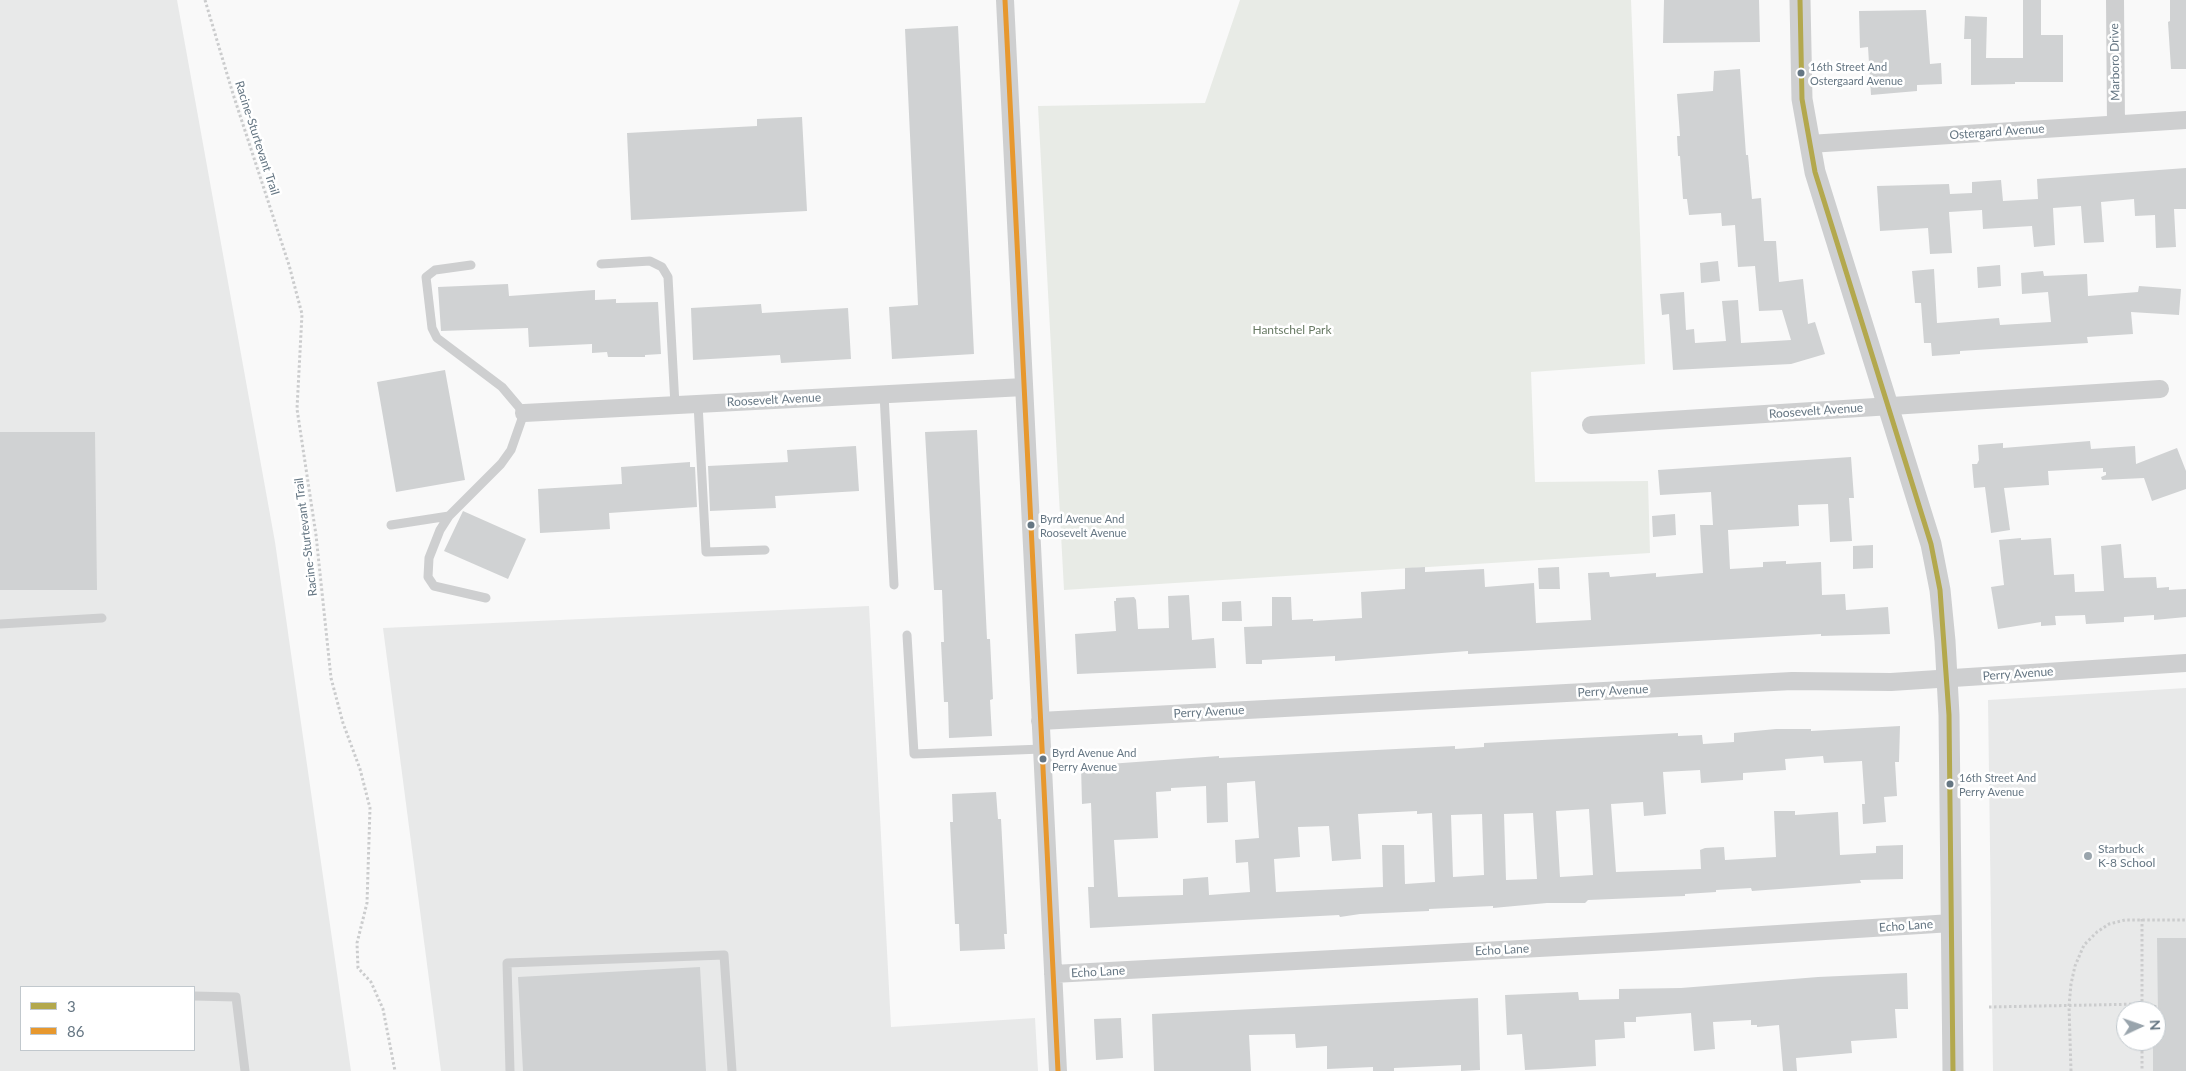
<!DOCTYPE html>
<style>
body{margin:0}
#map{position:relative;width:2186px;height:1071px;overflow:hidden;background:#f9f9f9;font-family:Lato,sans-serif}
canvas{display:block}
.legend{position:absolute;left:20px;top:986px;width:175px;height:65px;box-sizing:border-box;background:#fff;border:1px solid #c1c8cd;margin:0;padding:6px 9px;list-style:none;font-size:15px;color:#657683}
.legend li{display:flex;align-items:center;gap:10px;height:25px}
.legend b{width:25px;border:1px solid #c1c8cd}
.north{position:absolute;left:2116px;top:1001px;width:50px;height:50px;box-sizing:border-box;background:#fff;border:1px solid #c1c8cd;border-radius:50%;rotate:87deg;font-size:14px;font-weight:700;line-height:20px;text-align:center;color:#657683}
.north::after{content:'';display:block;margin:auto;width:18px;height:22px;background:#99a4ac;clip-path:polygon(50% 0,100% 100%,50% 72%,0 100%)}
</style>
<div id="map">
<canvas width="2186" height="1071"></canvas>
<ul class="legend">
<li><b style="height:6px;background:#b3a84d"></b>3</li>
<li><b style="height:6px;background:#e7982e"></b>86</li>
</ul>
<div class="north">N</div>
</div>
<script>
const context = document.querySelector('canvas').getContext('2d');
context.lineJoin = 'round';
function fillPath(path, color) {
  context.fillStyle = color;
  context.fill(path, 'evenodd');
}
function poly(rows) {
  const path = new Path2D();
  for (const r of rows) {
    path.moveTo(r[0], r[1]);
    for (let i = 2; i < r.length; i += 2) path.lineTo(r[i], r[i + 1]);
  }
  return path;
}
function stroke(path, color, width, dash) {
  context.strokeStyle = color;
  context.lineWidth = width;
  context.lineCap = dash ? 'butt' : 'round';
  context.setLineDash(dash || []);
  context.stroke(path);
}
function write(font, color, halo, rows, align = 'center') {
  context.font = font + ' Lato,sans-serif';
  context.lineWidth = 5;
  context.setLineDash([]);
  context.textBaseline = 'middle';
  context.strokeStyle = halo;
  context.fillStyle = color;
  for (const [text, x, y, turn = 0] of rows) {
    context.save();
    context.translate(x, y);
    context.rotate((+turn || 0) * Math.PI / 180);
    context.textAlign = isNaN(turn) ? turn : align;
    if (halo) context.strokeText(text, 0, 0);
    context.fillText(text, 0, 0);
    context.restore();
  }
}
fillPath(poly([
 [0,0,177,0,275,542,351,1071,0,1071],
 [21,987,194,987,194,1050,21,1050],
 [869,606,891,1027,1035,1018,1038,1071,441,1071,383,628],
 [2186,688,2186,1071,1993,1071,1988,700],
 [2126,1011,2156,1011,2156,1041,2126,1041]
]), '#e8e9e9');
fillPath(poly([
 [1240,0,1631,0,1645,364,1531,372,1535,482,1648,481,1650,553,1064,590,1038,106,1205,103]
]), '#e8ebe6');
fillPath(poly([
 [1664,0,1759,0,1760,42,1663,43],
 [2023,0,2041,0,2041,35,2063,35,2063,82,2015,82,2015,84,1971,85,1971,39,1964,39,1965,16,1987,17,1986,58,2023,58],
 [2170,0,2186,0,2186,69,2171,69,2168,22,2170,21],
 [1926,10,1930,64,1941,63,1942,84,1917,85,1917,91,1871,95,1868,47,1860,48,1859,11],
 [958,26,974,354,892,359,889,307,918,305,905,29],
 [1740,69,1746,155,1748,155,1752,199,1761,198,1764,241,1776,241,1779,282,1803,279,1808,324,1815,322,1825,354,1791,364,1673,370,1669,314,1662,315,1660,294,1684,292,1686,330,1694,329,1695,343,1726,341,1722,301,1738,300,1741,343,1791,340,1782,310,1759,311,1755,266,1738,267,1735,225,1722,226,1721,213,1689,215,1687,199,1683,199,1680,156,1678,156,1677,136,1680,136,1677,94,1713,91,1714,71],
 [802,117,807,211,631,220,627,133,757,126,757,119],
 [2186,168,2186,209,2174,209,2176,247,2156,248,2155,215,2135,216,2134,199,2101,202,2104,242,2084,243,2081,206,2053,208,2055,245,2034,247,2032,226,1983,229,1982,210,1949,212,1952,253,1930,254,1928,228,1880,231,1877,186,1949,184,1950,194,1972,193,1972,182,2001,180,2003,201,2038,199,2037,179],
 [1718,261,1720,281,1701,283,1700,263],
 [2000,265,2001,286,1978,288,1977,267],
 [1934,269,1937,323,1999,318,2000,325,2051,322,2048,292,2022,294,2021,273,2043,271,2044,276,2087,274,2088,296,2138,292,2139,286,2181,289,2179,315,2131,312,2133,334,2087,337,2088,343,1960,351,1960,354,1932,356,1931,343,1924,343,1921,303,1915,303,1912,271],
 [508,284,509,296,595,290,595,300,616,299,616,303,658,302,661,354,645,355,645,357,608,357,607,352,592,353,592,344,529,347,528,328,441,331,438,287],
 [761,304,762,313,848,308,851,359,781,363,780,355,693,360,691,308],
 [445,370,465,480,396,492,377,382],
 [977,430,987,639,990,639,993,699,990,700,992,736,949,738,948,702,944,702,941,642,944,642,942,590,934,590,925,432],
 [0,432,95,432,97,590,0,590],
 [2090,441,2091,449,2135,446,2136,464,2177,448,2186,471,2186,489,2152,501,2144,478,2102,480,2101,477,2106,475,2106,472,2103,472,2103,468,2048,471,2049,485,2004,488,2010,530,1991,533,1985,487,1974,488,1972,464,1977,464,1979,460,1978,445,2003,443,2003,448],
 [856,446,859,491,775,496,776,508,710,511,708,466,788,462,787,450],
 [1851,457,1854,498,1849,498,1852,541,1830,542,1828,504,1798,505,1799,526,1728,530,1730,569,1763,567,1763,562,1786,561,1786,564,1821,562,1822,595,1845,594,1846,610,1888,607,1890,634,1821,636,1821,634,1468,654,1468,651,1335,661,1335,656,1262,660,1262,664,1246,664,1244,627,1272,626,1272,597,1291,597,1292,620,1313,619,1313,621,1362,618,1361,592,1405,589,1405,568,1425,567,1425,572,1484,569,1485,587,1534,583,1536,623,1591,620,1588,573,1609,572,1610,577,1656,573,1656,577,1703,573,1700,525,1713,525,1711,492,1660,495,1658,470],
 [690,462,690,467,695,467,697,507,609,513,610,529,540,533,538,489,622,484,621,467],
 [463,511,526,539,508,579,444,551],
 [1675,514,1676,535,1653,537,1652,516],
 [2021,538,2021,540,2051,538,2054,575,2074,574,2075,592,2104,591,2101,546,2121,544,2124,578,2156,577,2157,588,2169,587,2169,590,2186,589,2186,617,2154,620,2154,615,2124,617,2124,622,2086,624,2085,615,2055,616,2056,625,2041,626,2041,622,1998,629,1991,587,2004,585,1999,540],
 [1873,545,1873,568,1853,569,1853,546],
 [1559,567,1560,589,1539,589,1538,568],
 [1189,595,1192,640,1214,638,1216,668,1077,674,1075,634,1116,631,1114,601,1116,601,1116,598,1134,597,1136,600,1138,629,1169,628,1168,596],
 [1241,601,1242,621,1222,621,1222,602],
 [1900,726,1899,762,1895,762,1897,796,1884,797,1886,822,1863,824,1862,804,1865,804,1862,761,1824,763,1823,756,1785,759,1786,770,1743,773,1743,780,1701,783,1700,770,1663,772,1666,814,1644,816,1643,802,1611,804,1616,872,1701,869,1700,850,1705,848,1724,847,1725,860,1776,857,1774,811,1795,811,1795,815,1838,812,1840,855,1876,853,1876,846,1903,845,1903,879,1860,880,1861,883,1752,891,1751,888,1716,890,1716,892,1685,894,1685,896,1588,900,1585,903,1547,903,1493,908,1493,906,1429,909,1429,911,1360,914,1340,917,1339,915,1090,928,1088,887,1094,887,1091,803,1082,804,1081,766,1219,756,1219,758,1455,746,1455,749,1484,747,1484,743,1678,733,1678,736,1702,735,1703,744,1734,742,1734,733,1776,729,1811,729,1811,731],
 [1255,781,1259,838,1235,840,1236,863,1248,862,1250,892,1209,895,1208,877,1183,879,1183,895,1118,897,1114,840,1158,838,1156,792,1171,791,1171,788,1206,786,1207,823,1228,822,1227,783],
 [1589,809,1593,875,1560,877,1556,811],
 [1417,811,1417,814,1432,813,1435,882,1405,884,1404,845,1382,845,1383,887,1276,892,1274,859,1300,857,1298,827,1329,826,1332,861,1361,859,1358,814],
 [1533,813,1537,879,1506,880,1504,814],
 [1482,814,1484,875,1453,877,1451,815],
 [996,792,998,819,1001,819,1007,934,1004,934,1005,949,960,951,959,924,955,924,950,822,953,822,952,794],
 [2157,938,2186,938,2186,1071,2153,1071,2153,1041,2156,1041,2156,1016,2158,1016],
 [700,967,706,1071,523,1071,518,977],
 [1907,973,1908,1009,1895,1009,1897,1038,1851,1041,1852,1053,1796,1058,1797,1071,1783,1071,1779,1025,1757,1027,1757,1025,1751,1025,1751,1020,1713,1022,1715,1049,1694,1051,1691,1013,1636,1017,1636,1022,1624,1022,1625,1038,1595,1040,1596,1066,1548,1069,1525,1070,1522,1034,1507,1035,1505,995,1578,992,1579,1000,1619,999,1619,989,1681,988,1818,977],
 [1478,998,1480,1070,1461,1071,1461,1065,1394,1068,1394,1071,1373,1071,1373,1067,1327,1069,1327,1046,1296,1048,1295,1034,1249,1035,1251,1071,1154,1071,1152,1014],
 [1121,1018,1123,1058,1096,1060,1094,1019]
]), '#d0d2d3');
stroke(poly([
 [205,0,233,94,289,265,302,314,297,409,316,535,331,678,343,723,360,769,370,808,367,903,357,943,358,968,371,982,383,1009,395,1071],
 [2142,919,2142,1011],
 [1989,1007,2142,1004,2158,1007],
 [2142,1041,2142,1071],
 [2071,1071,2069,1006,2071,984,2075,966,2084,945,2097,932,2109,924,2125,920,2186,920]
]), '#cbcccd', 3, [2.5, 2.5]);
stroke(poly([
 [601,264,650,261,662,267,668,277,675,405],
 [471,265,435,270,426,277,432,328,437,338,502,387,524,413,511,450,501,464,449,516,440,530,429,558,428,577,434,586,486,598],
 [884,394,894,585],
 [698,404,706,552,765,550],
 [391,525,449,516],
 [0,624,102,618],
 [907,635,914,754,1042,749],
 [194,996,236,997,245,1071],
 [510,1071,507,963,724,955,732,1071]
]), '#cecfd0', 9);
stroke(poly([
 [1005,0,1058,1071],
 [2115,0,2116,124],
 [1809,144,2186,120],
 [524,413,1024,387],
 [1591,425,2160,389],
 [1040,721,1792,681,1891,682,2186,663],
 [1053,974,1651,942,1952,923]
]), '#cecfd0', 18);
stroke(poly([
 [1800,0,1802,99,1815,172,1931,544,1940,590,1945,641,1949,715,1953,1071]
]), '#cecfd0', 21);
stroke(poly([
 [1800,0,1802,99,1815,172,1931,544,1940,590,1949,715,1953,1071]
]), '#b3a84d', 5);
stroke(poly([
 [1005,0,1058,1071]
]), '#e7982e', 5);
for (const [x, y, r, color] of [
 [1801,73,4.5,"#657683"],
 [1031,525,4.5,"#657683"],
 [1043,759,4.5,"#657683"],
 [1950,784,4.5,"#657683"],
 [2088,856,5,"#99a4ac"]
]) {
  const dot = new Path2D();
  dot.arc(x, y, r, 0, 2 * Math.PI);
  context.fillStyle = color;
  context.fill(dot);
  stroke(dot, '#fff', 2);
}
write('11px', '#657683', '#fff', [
 ["16th Street And",1810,67],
 ["Ostergaard Avenue",1810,81],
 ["Byrd Avenue And",1040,519],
 ["Roosevelt Avenue",1040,533],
 ["Byrd Avenue And",1052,753],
 ["Perry Avenue",1052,767],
 ["16th Street And",1959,778],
 ["Perry Avenue",1959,792]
], 'left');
write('12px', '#657683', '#fff', [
 ["Marboro Drive",2115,62,-91],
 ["Ostergard Avenue",1997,132,-4],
 ["Racine-Sturtevant Trail",257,138,72],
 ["Roosevelt Avenue",774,400,-3],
 ["Roosevelt Avenue",1816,411,-4],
 ["Racine-Sturtevant Trail",306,537,-97],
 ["Perry Avenue",2018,674,-4],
 ["Perry Avenue",1613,691,-3],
 ["Perry Avenue",1209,712,-3],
 ["Echo Lane",1906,926,-4],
 ["Echo Lane",1502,950,-3],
 ["Echo Lane",1098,972,-3]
]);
write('12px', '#687a64', '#fff', [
 ["Hantschel Park",1292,330]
]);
write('12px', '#657683', '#fff', [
 ["Starbuck",2098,849],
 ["K-8 School",2098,863]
], 'left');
</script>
